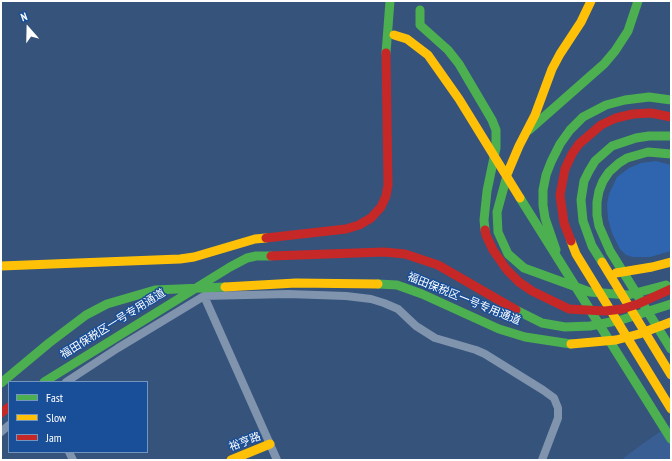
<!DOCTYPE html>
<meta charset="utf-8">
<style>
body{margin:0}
#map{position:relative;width:672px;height:461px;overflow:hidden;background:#36537b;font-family:"PT Sans Narrow",sans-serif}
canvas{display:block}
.frame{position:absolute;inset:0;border:2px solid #fff;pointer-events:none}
.legend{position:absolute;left:8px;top:381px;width:140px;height:72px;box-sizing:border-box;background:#194f98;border:1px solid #7595c1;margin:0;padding:5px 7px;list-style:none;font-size:12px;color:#fff}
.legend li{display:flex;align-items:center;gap:8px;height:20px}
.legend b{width:20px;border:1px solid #7595c1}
.north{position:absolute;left:8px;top:8px;width:40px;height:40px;-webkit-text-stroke:3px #194f98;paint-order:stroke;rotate:340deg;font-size:11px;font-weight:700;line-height:16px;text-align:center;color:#fff}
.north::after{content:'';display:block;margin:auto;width:14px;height:18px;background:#fff;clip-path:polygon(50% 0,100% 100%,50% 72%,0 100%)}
</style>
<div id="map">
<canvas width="672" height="461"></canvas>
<div class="frame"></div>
<ul class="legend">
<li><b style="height:5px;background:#4caf50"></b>Fast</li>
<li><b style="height:5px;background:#ffc107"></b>Slow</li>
<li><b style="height:5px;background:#c62828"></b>Jam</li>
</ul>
<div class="north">N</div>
</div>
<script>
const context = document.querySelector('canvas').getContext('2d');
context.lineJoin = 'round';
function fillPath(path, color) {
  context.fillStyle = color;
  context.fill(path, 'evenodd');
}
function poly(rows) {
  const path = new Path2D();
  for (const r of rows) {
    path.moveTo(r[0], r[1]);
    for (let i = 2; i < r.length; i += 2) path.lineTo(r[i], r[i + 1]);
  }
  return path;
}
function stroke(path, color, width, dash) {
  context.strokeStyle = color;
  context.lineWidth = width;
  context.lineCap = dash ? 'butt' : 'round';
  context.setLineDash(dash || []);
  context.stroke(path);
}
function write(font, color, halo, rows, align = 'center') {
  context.font = font + ' "PT Sans Narrow","Noto Sans SC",sans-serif';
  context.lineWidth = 3;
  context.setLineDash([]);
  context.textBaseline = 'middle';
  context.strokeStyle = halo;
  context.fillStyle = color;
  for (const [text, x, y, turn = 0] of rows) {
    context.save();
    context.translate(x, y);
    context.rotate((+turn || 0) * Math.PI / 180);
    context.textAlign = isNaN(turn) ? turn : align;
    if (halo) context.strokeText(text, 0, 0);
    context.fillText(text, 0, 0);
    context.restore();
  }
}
fillPath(poly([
 [656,161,671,165,671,251,650,257,633,257,626,255,620,249,612,233,608,219,607,204,609,194,617,177,629,168,641,163]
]), '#2e65ae');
fillPath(poly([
 [671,424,671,460,621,460,641,445]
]), '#395e93');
stroke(poly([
 [204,296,277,460],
 [66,382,118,348,204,296,288,294,346,296,371,299,384,303,398,309,416,326,435,338,476,350,485,354,543,390,554,398,558,408,558,418,542,460],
 [1,432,9,425],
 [69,452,73,460]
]), '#8094ad', 8);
stroke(poly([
 [420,10,420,25,448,50,459,64,492,120,496,130,496,148,487,191,484,220,485,230],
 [386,53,390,1],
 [529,130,604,64,615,51,628,31,638,1],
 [671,154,648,152,627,158,619,163,609,172,603,181,599,191,597,202,597,215,599,226,610,251,671,349],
 [508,172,497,212,498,232,508,254,524,268,590,292,628,295,666,285],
 [520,198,671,439],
 [556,250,545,218,543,205,543,190,546,175,551,162,560,144,570,130,583,117,606,105,625,100,649,97,671,100],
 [602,262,592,246,583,221,581,200,584,181,589,171,595,161,612,146,636,138,649,136,671,136],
 [378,284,397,285,422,294,499,329,525,337,571,344],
 [516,310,542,323,565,327,590,326,621,320,671,304],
 [44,382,230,267,247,258,256,256,271,256],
 [1,383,49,343,86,315,107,304,155,290,225,287]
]), '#4caf50', 9);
stroke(poly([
 [394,35,407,39,428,55,459,99,520,198],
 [508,172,519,146,535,115,552,69,560,54,581,22,591,1],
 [571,241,576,254,671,409],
 [602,262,671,375],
 [1,266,180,259,194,257,255,239,266,238],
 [616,273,652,267,671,262],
 [225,287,296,283,378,284],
 [571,344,616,340,639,334,671,322],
 [231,460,270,444]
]), '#ffc107', 9);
stroke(poly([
 [485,230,486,235,493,250,507,270,519,282,532,291,569,309,605,311,622,309,638,304,671,289],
 [266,238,346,229,359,225,371,218,381,207,386,196,388,185,386,53],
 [571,241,564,223,560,195,565,169,572,154,579,144,601,125,616,118,633,114,651,113,671,117],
 [271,256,384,252,405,254,438,265,516,310],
 [1,413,9,407]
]), '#c62828', 9);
write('11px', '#fff', '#194f98', [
 ["福田保税区一号专用通道",464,299,22],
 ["福田保税区一号专用通道",113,324,-32],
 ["裕亨路",245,442,-21]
]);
</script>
